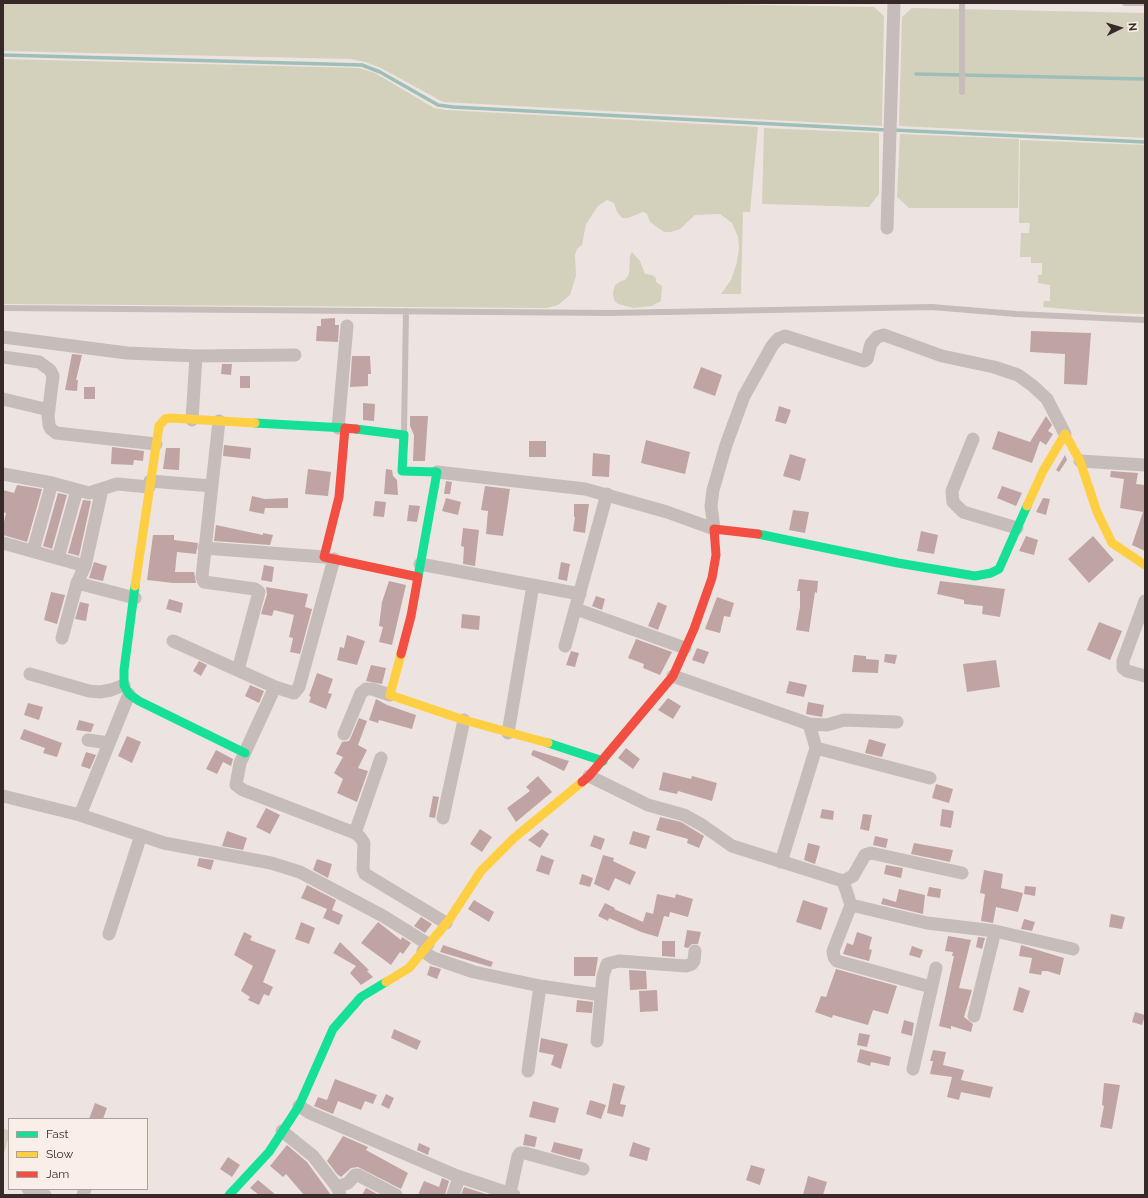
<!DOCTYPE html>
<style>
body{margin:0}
#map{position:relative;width:1148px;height:1198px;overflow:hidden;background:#ede4e1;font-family:Raleway,sans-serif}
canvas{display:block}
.frame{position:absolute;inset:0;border:4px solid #372928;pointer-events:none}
.legend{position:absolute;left:8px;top:1118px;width:140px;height:72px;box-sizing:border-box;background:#faeee9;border:1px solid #ac9f9c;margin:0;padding:5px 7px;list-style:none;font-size:12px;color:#372928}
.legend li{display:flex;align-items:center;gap:8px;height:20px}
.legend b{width:20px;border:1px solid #ac9f9c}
.north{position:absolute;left:1100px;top:8px;width:40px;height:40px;-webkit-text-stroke:3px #faeee9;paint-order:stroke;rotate:85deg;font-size:11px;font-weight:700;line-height:16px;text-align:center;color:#372928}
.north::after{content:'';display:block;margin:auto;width:14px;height:18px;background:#372928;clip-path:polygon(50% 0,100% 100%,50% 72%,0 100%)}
</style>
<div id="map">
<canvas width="1148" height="1198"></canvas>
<div class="frame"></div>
<ul class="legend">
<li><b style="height:5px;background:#16e098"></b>Fast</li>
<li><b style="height:5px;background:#ffcf43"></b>Slow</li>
<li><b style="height:5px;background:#f24e42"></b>Jam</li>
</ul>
<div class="north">N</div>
</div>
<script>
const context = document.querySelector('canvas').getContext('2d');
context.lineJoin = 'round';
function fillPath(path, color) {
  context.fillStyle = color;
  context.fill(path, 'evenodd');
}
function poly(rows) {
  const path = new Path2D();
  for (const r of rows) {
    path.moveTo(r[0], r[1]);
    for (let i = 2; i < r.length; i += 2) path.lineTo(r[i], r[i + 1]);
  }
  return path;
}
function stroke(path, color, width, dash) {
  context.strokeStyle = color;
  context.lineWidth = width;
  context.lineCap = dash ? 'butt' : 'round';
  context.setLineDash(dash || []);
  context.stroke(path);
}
fillPath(poly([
 [3,3,661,3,874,7,884,16,882,126,443,102,381,68,365,62,350,59,3,51],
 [912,8,1145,13,1145,138,899,126,902,17],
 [3,59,359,68,375,73,434,108,446,110,758,127,750,212,743,212,741,294,721,294,731,280,737,262,739,248,738,237,732,223,720,214,695,215,680,229,671,232,664,232,650,222,647,214,643,212,628,218,622,218,617,212,614,203,607,200,598,206,586,224,582,245,577,249,575,255,576,276,570,295,558,305,547,308,3,304],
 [764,128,879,133,879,194,869,207,762,204],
 [900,134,1019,139,1018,208,909,208,897,197],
 [1020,140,1145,145,1145,314,1110,313,1043,307,1044,301,1050,301,1050,285,1038,283,1038,275,1042,275,1042,263,1031,263,1031,257,1020,257,1021,233,1029,233,1030,223,1019,223],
 [632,252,640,261,645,274,652,275,656,278,656,282,662,286,661,301,652,306,634,308,618,304,614,300,613,293,615,285,621,281,625,280,629,274,630,256],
 [3,1128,9,1131,9,1136,3,1157]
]), '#d3d1bb');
stroke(poly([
 [3,55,362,65,380,72,438,105,453,107,887,130],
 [916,74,1145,79],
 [893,130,1145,142]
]), '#9dbfb7', 3.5);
fillPath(poly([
 [335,318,335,325,339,325,338,342,316,341,317,326,321,326,321,319],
 [1031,331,1091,333,1087,385,1064,384,1065,354,1030,352],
 [72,354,82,355,76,380,78,380,77,391,65,390],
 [352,356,370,356,371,374,368,374,368,386,350,387],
 [222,364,232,364,231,375,221,374],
 [701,367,722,375,715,396,693,388],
 [240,376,250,376,250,388,240,388],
 [84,387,95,387,95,399,84,399],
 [363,403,375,404,374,421,363,420],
 [779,406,791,410,786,424,775,421],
 [410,416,428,416,425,461,413,461,414,435,410,426],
 [1046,416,1052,425,1048,431,1053,434,1046,445,1040,441,1032,463,992,449,998,431,1030,442],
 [646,440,690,452,685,474,641,463],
 [529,441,546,441,546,457,529,457],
 [224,445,251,448,250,459,223,456],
 [112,447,144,451,143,461,134,460,133,465,111,464],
 [166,448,180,448,179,470,163,469],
 [593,453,610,455,609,477,592,476],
 [790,454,806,459,800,481,783,476],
 [1065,455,1067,460,1059,472,1056,470],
 [308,469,331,472,328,496,305,494],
 [386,469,392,470,393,476,397,480,398,495,384,494],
 [1111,471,1138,473,1136,484,1145,485,1145,551,1132,545,1143,512,1120,508,1124,479,1110,477],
 [446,481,452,482,450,494,444,494],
 [17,485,42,489,27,542,3,535,3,526,6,513,3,512,3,490,14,493],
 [485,486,510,489,503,536,486,534,488,511,481,510],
 [1002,486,1022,493,1016,506,997,498],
 [58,493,67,495,52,549,43,546],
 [252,496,265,499,288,498,288,508,265,508,264,514,249,511],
 [446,498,461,502,458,515,442,511],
 [1043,498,1050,499,1046,515,1036,512],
 [83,500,91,501,79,556,68,553],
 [375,501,386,502,384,517,373,516],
 [574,504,589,504,585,533,573,531,575,517,574,517],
 [409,505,420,506,417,522,407,521],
 [793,510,809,512,805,533,789,530],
 [216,525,263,535,263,533,273,535,270,545,214,541],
 [463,528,479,530,475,566,463,564,464,547,461,546],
 [921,531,938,535,934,554,917,551],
 [153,535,174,535,174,540,198,543,196,554,177,552,175,572,194,572,196,583,173,583,147,580],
 [1026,536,1038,540,1034,555,1019,551],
 [1093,536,1114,560,1089,583,1068,559],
 [94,562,107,566,103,581,89,578],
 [561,562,570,564,567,581,558,579],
 [264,565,274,567,272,582,261,580],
 [799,579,818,581,817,593,815,592,809,632,796,630,800,607,800,591,797,591],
 [389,581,406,585,392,645,379,642,383,627,379,626,382,602],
 [940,581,1005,589,1000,617,982,614,983,606,964,604,964,600,937,594],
 [266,587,308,594,305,607,312,609,300,654,290,652,293,638,289,637,294,615,274,610,272,616,261,614,267,594],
 [51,592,65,595,57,624,44,620],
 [596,596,605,599,602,610,592,606],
 [717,597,734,603,730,617,724,616,720,633,705,629],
 [169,599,183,603,181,613,166,609],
 [80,602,89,604,86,621,75,619],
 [658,602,667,606,658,630,648,626],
 [462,614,480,616,479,630,461,628],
 [1099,622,1122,631,1110,660,1087,650],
 [347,635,365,641,357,665,337,660,340,647,344,648],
 [636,639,672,652,660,675,643,668,644,664,628,658],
 [697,648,709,652,704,664,692,660],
 [571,651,579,653,575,667,566,665],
 [885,654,897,655,895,664,884,662],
 [854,655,866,656,866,659,879,660,878,673,852,672],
 [996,660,1000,687,967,692,963,664],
 [199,661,207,665,201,676,193,671],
 [371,665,386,668,382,684,366,681],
 [317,673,333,679,328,693,332,694,326,709,309,702,311,697,309,696],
 [789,681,807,685,804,697,786,693],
 [250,685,264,691,259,703,245,696],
 [668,698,681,706,673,719,658,710],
 [376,699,387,705,416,715,412,729,379,720,378,723,369,720],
 [808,702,824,705,822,717,806,714],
 [28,703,43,707,39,720,24,715],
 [359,718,367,721,358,745,367,750,358,768,368,771,357,802,337,793,343,779,334,773,343,757,336,754,342,742,349,741,351,737],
 [79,720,94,724,91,732,76,730],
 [24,729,62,743,57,757,43,753,45,748,20,739],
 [127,736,141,742,132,763,118,756],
 [869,739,886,744,882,757,865,753],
 [626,748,640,759,633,769,618,758],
 [216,750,233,759,231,766,223,762,217,774,206,769],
 [533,750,569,761,564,771,531,755],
 [86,752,96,755,90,769,81,766],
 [663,772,691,779,692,776,717,783,712,801,678,791,677,794,659,790],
 [538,776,552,792,516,822,507,808,530,791,526,787],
 [936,784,953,789,949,803,932,798],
 [433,796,439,797,435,818,429,817],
 [266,808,280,815,270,834,256,827],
 [822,809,834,811,833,820,820,818],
 [942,809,954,811,951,828,940,826],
 [863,814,872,815,869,831,860,829],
 [660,817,681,822,704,836,699,848,687,843,688,839,656,830],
 [480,829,492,837,482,852,470,844],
 [542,829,549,834,540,848,528,840],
 [227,831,247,838,243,850,222,846],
 [633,831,650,836,646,849,629,844],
 [594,835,605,839,601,850,590,846],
 [875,836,888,839,886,848,873,845],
 [808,843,820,846,815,864,804,860],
 [914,843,953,850,950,862,911,854],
 [541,855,554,860,549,875,536,871],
 [603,855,614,858,613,861,636,872,630,885,615,878,609,891,594,884],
 [199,858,214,860,211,870,197,866],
 [317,859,332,864,328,878,313,870],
 [886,865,903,868,901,878,884,874],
 [984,870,1003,874,1001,888,1023,893,1018,912,996,907,993,923,981,921,985,894,980,893],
 [582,874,593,878,590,887,579,884],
 [307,885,336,900,332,910,343,915,339,925,323,918,327,909,301,898],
 [1025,886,1036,887,1035,896,1024,894],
 [929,887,941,889,940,898,927,896],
 [899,889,925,895,923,914,881,904,883,898,896,902],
 [657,894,675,898,676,894,693,899,688,917,670,912,669,917,664,916,658,937,641,932,609,918,608,921,598,916,605,903,615,908,614,909,643,922,646,912,653,914],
 [474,900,494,912,489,922,468,909],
 [803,900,828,908,821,930,796,922],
 [1111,914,1125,917,1122,929,1109,927],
 [421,917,432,924,425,933,414,926],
 [1024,919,1035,922,1032,931,1021,929],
 [301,922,315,928,309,944,295,939],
 [378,922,401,940,402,937,411,943,403,954,400,952,391,965,361,943],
 [687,930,701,932,698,944,692,944,688,948,684,947],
 [244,932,252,936,250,940,276,950,263,982,273,987,269,996,264,994,259,1005,248,1000,250,997,241,991,253,966,234,955],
 [857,932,872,937,869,949,872,950,869,961,843,954,847,943,853,945],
 [948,936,971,940,959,988,972,990,964,1017,973,1024,971,1032,951,1026,951,1029,939,1026,954,956,952,956,953,952,945,951],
 [978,937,985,938,982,949,976,947],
 [662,941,675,941,675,957,662,956],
 [340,942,369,970,367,971,373,977,361,985,350,973,356,966,333,953],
 [443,945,493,962,491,967,440,952],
 [1021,945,1064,958,1060,975,1047,971,1042,971,1041,975,1029,973,1032,958,1019,956],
 [912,946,923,950,920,958,909,955],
 [574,957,598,957,595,976,574,976],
 [430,966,441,969,437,979,427,975],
 [836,969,897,986,888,1014,873,1010,868,1025,833,1015,832,1018,815,1012,821,996,826,997],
 [629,970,646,971,647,989,630,990],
 [1019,987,1030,991,1023,1013,1013,1010],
 [657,990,658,1011,640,1012,639,991],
 [577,1000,593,1002,592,1013,576,1012],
 [1135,1012,1145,1015,1142,1025,1132,1022],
 [904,1020,914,1023,912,1036,901,1033],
 [394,1029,421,1041,417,1050,391,1038],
 [859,1033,870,1035,867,1047,857,1045],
 [541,1038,568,1044,561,1069,551,1065,554,1055,539,1052],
 [860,1049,891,1057,889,1066,871,1062,870,1066,857,1062],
 [933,1050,946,1052,943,1065,964,1070,961,1080,993,1087,990,1098,961,1092,959,1100,947,1097,952,1077,930,1074,933,1061,930,1061],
 [335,1079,377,1095,373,1104,365,1101,361,1110,338,1101,333,1114,314,1106,318,1097,327,1100],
 [613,1083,625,1086,620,1104,626,1105,623,1117,607,1113],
 [1104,1083,1120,1085,1112,1129,1100,1127,1104,1106,1102,1105],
 [386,1094,394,1098,389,1109,381,1105],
 [590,1100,606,1105,601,1119,586,1114],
 [533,1101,559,1108,555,1123,529,1117],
 [95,1103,107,1108,103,1119,89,1119],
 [525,1134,537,1137,535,1147,523,1145],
 [343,1136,368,1147,366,1150,408,1173,401,1189,358,1167,351,1168,341,1177,337,1174,327,1161],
 [554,1142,583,1149,580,1160,551,1152],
 [633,1142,650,1148,647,1161,629,1156],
 [419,1143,430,1148,428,1155,417,1150],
 [287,1145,307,1162,331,1195,304,1195,286,1174,283,1177,270,1166],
 [228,1157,240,1165,232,1177,220,1169],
 [751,1165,765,1169,760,1185,746,1180],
 [808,1176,827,1182,823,1195,803,1195],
 [442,1178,449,1181,445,1195,418,1195,424,1181,439,1187],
 [258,1180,276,1195,259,1195,250,1188],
 [464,1187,489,1195,461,1195],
 [366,1188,379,1195,362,1195]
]), '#c0a4a3');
stroke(poly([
 [962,3,962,92],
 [1125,3,1145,3],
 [3,308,610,313,932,307,1016,314,1145,320],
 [404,434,406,311]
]), '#c6bdba', 6);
stroke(poly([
 [887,228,894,3],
 [3,337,127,353,196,356,295,355],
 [3,357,39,362,50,370,53,376,48,416,49,425,51,429,56,433,156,444],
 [3,399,49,410],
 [192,420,196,356],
 [219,421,202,577,204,582,255,589,259,592,238,670],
 [338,428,347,326],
 [973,439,952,491,953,502,963,512,1017,528],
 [1080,461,1145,465],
 [437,472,585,489,667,512,714,529],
 [3,474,52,483,89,493,117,484,149,487],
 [150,481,212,486],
 [714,529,711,506,713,490,726,445,744,396,772,346,778,339,785,336,864,361,867,359,871,344,877,337,884,335,942,356,994,367,1018,375,1033,386,1047,399,1065,434],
 [3,543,85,566],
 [204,548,324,557],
 [33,551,52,483],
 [58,558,77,490],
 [420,564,580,594],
 [77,583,135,598],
 [1145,601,1123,661,1123,668,1127,671,1145,676],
 [576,609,685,648],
 [62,638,77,583,85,566,102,489],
 [173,641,275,687,294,693,299,687,334,559],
 [565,646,607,494],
 [30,674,89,691,100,692,111,690,124,685],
 [673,676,809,724,827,725,844,720,897,722],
 [275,687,240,763,236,785,243,790,355,833,360,837,364,843,363,869,365,874,446,923],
 [508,733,533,585],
 [344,734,361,693,366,689,372,689,390,695],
 [88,740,109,743],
 [816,748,930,778],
 [589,776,648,805,684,815,702,825,732,846,843,881,853,876,865,855,871,853,962,873],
 [3,796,80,815,164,843,271,863,300,872,383,916,428,944],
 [80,815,129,694],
 [443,818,464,720],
 [355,833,381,758],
 [781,862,816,748,809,724],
 [843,881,851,905,927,923,995,931,1073,949],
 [851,905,833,951,834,957,837,961,931,987],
 [109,934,141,835],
 [423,951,433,958,474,972,540,986,601,995],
 [974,1016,995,931],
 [597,1041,603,976,607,964,619,961,686,966,692,964,694,961,695,951],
 [913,1069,936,968],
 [528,1071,540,986],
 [299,1106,310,1113,457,1176,514,1195],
 [282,1131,313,1156,337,1187,340,1195],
 [337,1187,348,1183,355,1175,358,1175,396,1195],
 [28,1189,45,1195],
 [510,1193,518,1156,520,1153,525,1153,583,1169],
 [83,1195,85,1189],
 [453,1195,458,1181,457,1176]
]), '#c6bdba', 13);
stroke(poly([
 [255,423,345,428],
 [356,429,404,435,402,471,437,472,418,577],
 [758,534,898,563,975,576,991,573,999,569,1027,506],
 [135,586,124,670,124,685,129,694,139,701,245,753],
 [548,743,603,761],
 [229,1195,269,1152,299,1106,333,1029,361,997,386,982]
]), '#16e098', 9);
stroke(poly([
 [1065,434,1080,461,1097,512,1112,543,1145,565],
 [1027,506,1043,471,1065,434],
 [135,586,159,426,165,419,170,418,255,423],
 [401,654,390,695,464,720,548,743],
 [386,982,409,968,449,920,481,871,514,838,582,782]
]), '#ffcf43', 9);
stroke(poly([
 [356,429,345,428,339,497,324,557,418,577,411,616,401,654],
 [582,782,589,776,673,676,694,629,712,578,716,555,714,529,758,534]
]), '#f24e42', 9);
</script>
